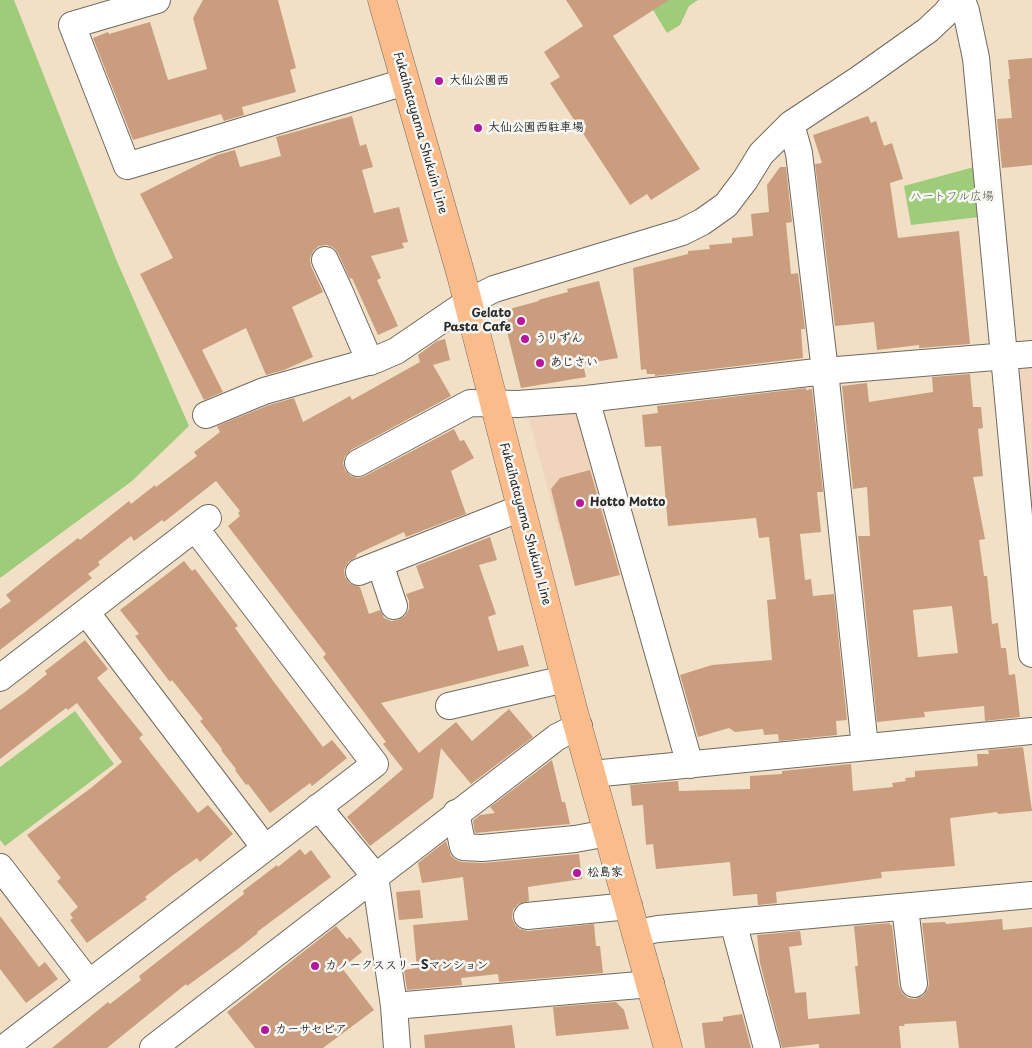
<!DOCTYPE html>
<meta charset="utf-8">
<style>
body{margin:0}
canvas{display:block;background:#f1e0c5}
</style>
<canvas width="1032" height="1048"></canvas>
<script>
const context = document.querySelector('canvas').getContext('2d');
context.lineJoin = 'round';
function fillPath(path, color) {
  context.fillStyle = color;
  context.fill(path, 'evenodd');
}
function poly(rows) {
  const path = new Path2D();
  for (const r of rows) {
    path.moveTo(r[0], r[1]);
    for (let i = 2; i < r.length; i += 2) path.lineTo(r[i], r[i + 1]);
  }
  return path;
}
function stroke(path, color, width, dash) {
  context.strokeStyle = color;
  context.lineWidth = width;
  context.lineCap = dash ? 'butt' : 'round';
  context.setLineDash(dash || []);
  context.stroke(path);
}
function write(font, color, halo, rows, align = 'center') {
  context.font = font + ' "Playpen Sans","Klee One",sans-serif';
  context.lineWidth = 5;
  context.setLineDash([]);
  context.textBaseline = 'middle';
  context.strokeStyle = halo;
  context.fillStyle = color;
  for (const [text, x, y, turn = 0] of rows) {
    context.save();
    context.translate(x, y);
    context.rotate((+turn || 0) * Math.PI / 180);
    context.textAlign = isNaN(turn) ? turn : align;
    if (halo) context.strokeText(text, 0, 0);
    context.fillText(text, 0, 0);
    context.restore();
  }
}
fillPath(poly([
 [1032,363,1032,533,1017,372],
 [582,407,612,517,559,531,527,411]
]), '#f0d5bc');
fillPath(poly([
 [0,0,14,0,116,259,189,426,132,481,0,578],
 [647,0,698,0,689,6,680,25,667,33],
 [974,167,979,217,911,225,904,186],
 [75,711,114,764,5,846,0,840,0,767]
]), '#9ecc7a');
fillPath(poly([
 [203,0,278,0,296,68,290,70,296,92,242,107,244,115,224,121,221,114,133,140,93,38,108,32,109,34,150,22,168,80,207,69,193,18],
 [566,0,669,0,613,36,700,169,651,200,647,194,630,205,550,83,560,77,544,52,583,26],
 [1032,58,1032,165,1002,168,997,119,1012,118,1008,79,1010,79,1008,60],
 [352,116,360,146,366,144,373,167,362,170,374,213,399,207,408,242,402,243,404,248,371,256,381,278,377,280,398,326,378,335,352,278,350,279,338,253,334,248,327,245,319,246,313,251,310,259,311,266,323,292,292,307,313,357,284,370,266,375,246,328,202,350,223,392,204,400,140,274,173,258,140,194,217,155,235,150,240,167,281,156,276,137],
 [868,116,871,123,876,121,884,146,892,143,903,179,890,183,898,238,959,231,970,344,919,348,919,345,877,350,874,322,835,326,815,164,822,163,813,135],
 [780,167,786,167,792,222,786,223,791,274,798,273,805,329,801,329,803,358,655,376,655,374,647,374,646,369,641,370,633,268,688,254,688,251,710,249,709,245,732,243,732,238,753,236,751,214,769,212,767,185],
 [599,281,618,358,583,364,586,377,521,388,502,311,539,301,538,300,568,292,567,289],
 [445,339,450,360,433,365,451,396,351,450,345,456,343,463,345,470,351,476,358,478,365,476,454,429,460,441,464,440,474,458,451,471,466,514,406,537,404,532,357,554,356,557,348,562,344,570,345,577,349,583,360,587,369,614,380,610,384,618,391,621,398,620,405,616,409,609,409,601,406,594,424,588,416,566,490,537,497,560,479,565,496,614,488,617,498,651,523,645,529,666,381,703,419,753,456,722,472,741,509,709,533,737,471,784,441,748,433,798,370,846,347,817,403,769,383,744,386,742,323,657,326,654,228,526,240,516,238,513,240,511,216,481,164,522,162,520,134,541,131,536,98,562,100,565,88,574,92,578,0,650,0,609,11,601,6,595,52,558,78,538,80,540,129,501,131,504,155,485,156,487,197,456,194,452,220,432,217,426,269,405,294,398,303,422,350,396,352,400,420,362,418,355,437,341],
 [970,374,973,407,981,407,983,428,978,429,983,476,973,477,985,539,979,540,984,576,987,576,992,624,998,623,1001,648,1006,648,1009,675,1015,674,1020,717,985,721,984,706,924,712,925,717,877,722,858,536,870,536,867,487,853,489,842,386,867,383,869,402,933,392,932,377],
 [952,606,958,653,918,657,913,610],
 [806,388,806,390,812,389,823,492,817,492,821,532,800,534,805,580,811,579,813,596,834,594,847,720,836,721,837,735,779,741,778,734,764,735,763,729,735,732,729,728,698,737,680,675,712,665,772,660,767,600,776,599,769,537,759,538,756,518,668,526,661,446,645,447,642,415,658,413,657,406],
 [590,470,620,575,575,586,551,489,560,478],
 [184,561,192,571,195,569,238,626,235,628,274,682,323,747,332,740,347,758,312,786,310,783,270,813,248,784,246,785,235,770,236,769,221,750,222,749,200,721,203,719,172,680,170,682,135,636,139,634,120,610],
 [85,640,108,669,97,678,143,735,139,738,198,813,208,805,233,834,200,862,197,858,173,875,145,897,147,899,87,943,70,920,73,918,70,914,78,907,57,881,61,878,27,835,91,788,122,762,77,703,68,710,66,708,0,759,0,710,25,692,47,674,45,671],
 [1023,747,1032,811,998,814,997,812,950,818,955,866,881,872,882,878,776,892,777,903,758,905,757,894,733,896,730,862,656,869,653,844,646,845,643,805,632,806,630,785,678,781,679,791,750,789,750,776,782,774,782,771,851,764,853,791,893,787,892,783,906,781,905,778,915,777,915,771,978,766,977,754,989,754,988,750],
 [552,760,562,802,565,802,570,824,475,833,473,821,480,815,495,813,490,807],
 [446,841,451,856,456,860,462,862,483,863,579,854,582,879,528,887,529,901,518,904,513,910,512,918,515,925,520,929,528,931,594,924,596,946,600,946,603,973,499,982,498,974,461,978,462,985,407,990,404,970,417,968,413,925,468,920,463,877,422,883,418,863],
 [300,849,305,855,311,850,331,877,257,932,258,933,238,949,187,986,186,984,107,1048,52,1048,108,1002,110,1004,141,980,139,976,244,894,243,891,277,865,278,867],
 [420,890,423,918,399,920,396,892],
 [0,916,39,967,45,962,58,979,26,1003,0,969],
 [1002,919,1003,930,1032,927,1032,1048,959,1048,956,1021,904,1024,905,1026,899,1026,901,1048,819,1048,819,1044,782,1048,760,963,757,935,800,931,802,945,789,947,795,993,806,992,808,1019,860,1014,855,966,858,966,854,926,890,923,890,925,892,925,899,986,902,993,908,998,915,999,923,996,928,989,929,983,922,923,945,922,946,924],
 [336,926,347,939,350,937,362,952,342,968,374,1010,323,1048,255,1048,227,1012],
 [616,1002,624,1010,629,1029,556,1036,553,1007],
 [742,1014,751,1048,705,1048,702,1023,723,1021,723,1017],
 [512,1025,515,1048,425,1048,424,1035]
]), '#ca9d7f');
const minor = poly([
 [157,0,72,25,127,166,405,82],
 [962,0,966,11,976,58,1032,654],
 [791,124,799,153,825,371,865,747],
 [325,260,339,290,370,362],
 [586,399,690,765],
 [206,415,264,391,375,360,396,351,468,302,494,289,682,232,702,222,726,205,745,180,761,154,791,124,859,79,928,30,946,13,956,0],
 [358,463,470,403,518,404,586,399,825,371,1032,354],
 [380,564,394,606],
 [359,572,521,508],
 [86,612,265,848],
 [0,678,208,518],
 [449,706,565,679],
 [592,774,1032,731],
 [318,807,375,876,394,1006,397,1048],
 [456,813,463,847,482,848,575,839,608,833],
 [0,867,89,983],
 [905,907,914,984],
 [527,916,629,906],
 [733,922,767,1048],
 [636,933,658,929,1032,895],
 [394,1006,651,984],
 [4,1048,375,764,195,528],
 [153,1048,557,737,579,726]
]);
const major = poly([
 [382,0,461,275,573,709,668,1048]
]);
stroke(minor, '#706a61', 28);
stroke(major, '#706a61', 29);
stroke(minor, '#fff', 26);
stroke(major, '#fabc8b', 28);
for (const [x, y, r, color] of [
 [439,81,5,"#b5179e"],
 [478,128,5,"#b5179e"],
 [521,321,5,"#b5179e"],
 [525,339,5,"#b5179e"],
 [540,363,5,"#b5179e"],
 [580,503,5,"#b5179e"],
 [577,873,5,"#b5179e"],
 [315,966,5,"#b5179e"],
 [265,1030,5,"#b5179e"]
]) {
  const dot = new Path2D();
  dot.arc(x, y, r, 0, 2 * Math.PI);
  context.fillStyle = color;
  context.fill(dot);
  stroke(dot, '#f6f6f2', 2);
}
write('bold 12px', '#2b2b2b', '#f6f6f2', [
 ["大仙公園西",449,81],
 ["大仙公園西駐車場",488,128],
 ["Gelato",511,314,"right"],
 ["Pasta Cafe",511,328,"right"],
 ["うりずん",535,339],
 ["あじさい",550,363],
 ["Hotto Motto",590,503],
 ["松島家",587,873],
 ["カノークススリーSマンション",325,966],
 ["カーサセピア",275,1030]
], 'left');
write('12px', '#2b2b2b', '#f6f6f2', [
 ["Fukaihatayama Shukuin Line",420,133,74],
 ["Fukaihatayama Shukuin Line",525,524,75]
]);
write('12px', '#4e5b43', '#f6f6f2', [
 ["ハートフル広場",952,197]
]);
</script>
